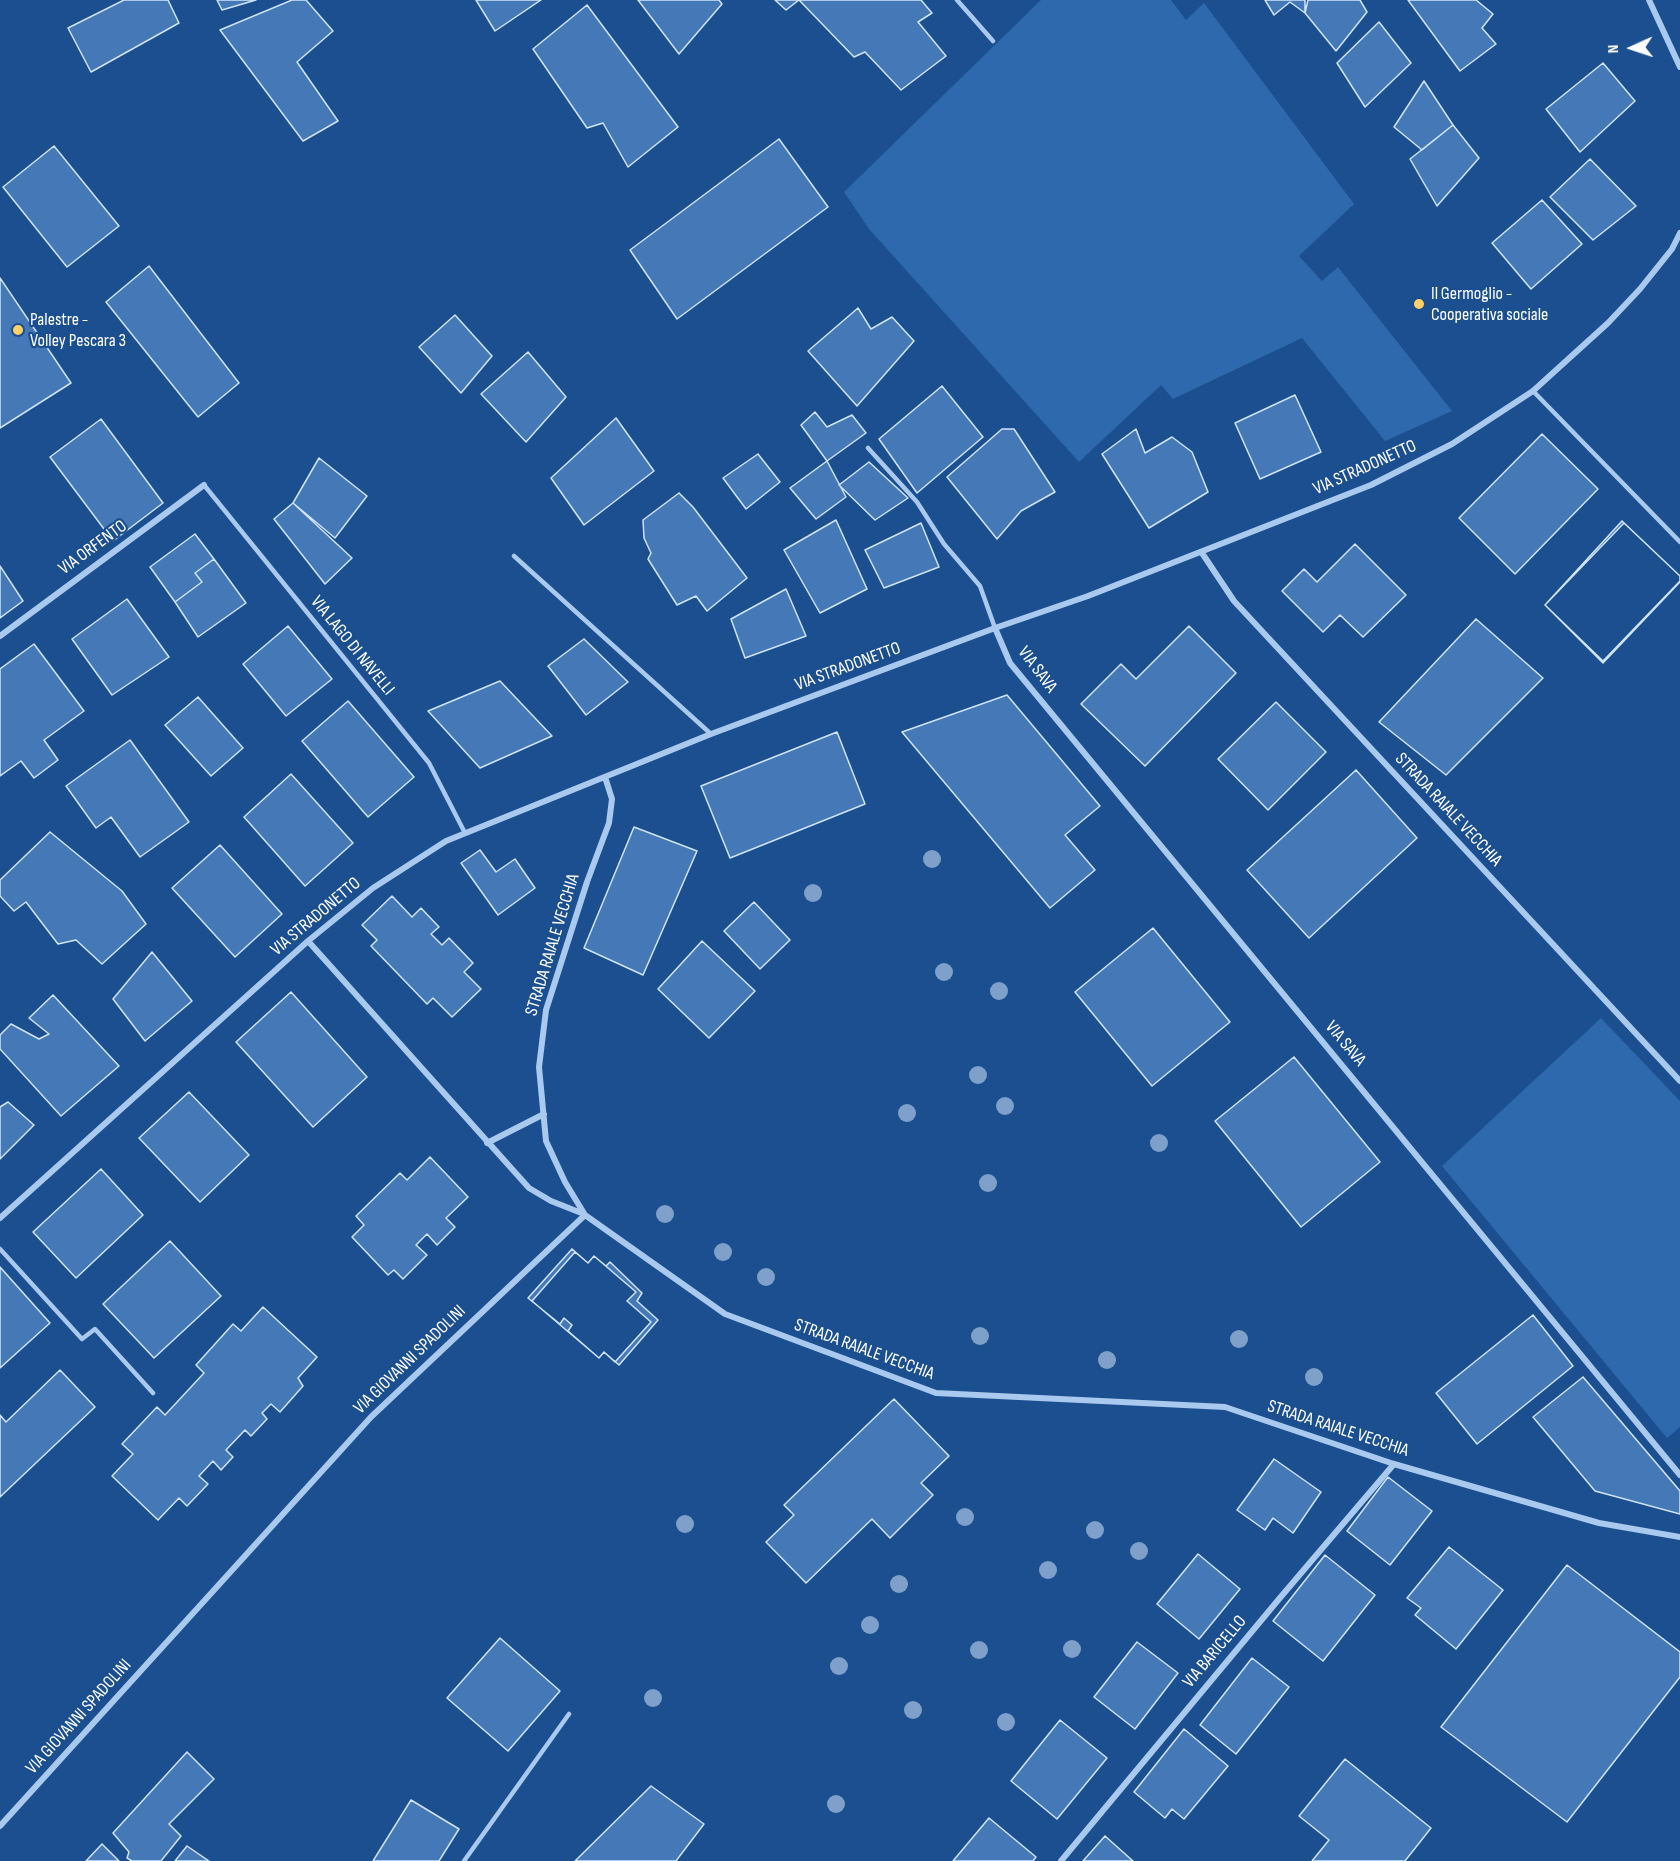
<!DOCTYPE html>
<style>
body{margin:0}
#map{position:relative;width:1680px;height:1861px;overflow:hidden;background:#1b4f8f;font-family:"Sofia Sans Condensed",sans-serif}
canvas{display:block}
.north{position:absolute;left:1602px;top:18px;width:60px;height:60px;-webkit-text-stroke:4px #1b4f8f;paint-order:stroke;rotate:267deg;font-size:16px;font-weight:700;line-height:24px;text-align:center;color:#fff}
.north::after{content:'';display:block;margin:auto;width:21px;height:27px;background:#fff;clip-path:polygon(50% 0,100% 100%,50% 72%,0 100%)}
</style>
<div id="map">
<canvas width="1680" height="1861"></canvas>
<div class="north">N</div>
</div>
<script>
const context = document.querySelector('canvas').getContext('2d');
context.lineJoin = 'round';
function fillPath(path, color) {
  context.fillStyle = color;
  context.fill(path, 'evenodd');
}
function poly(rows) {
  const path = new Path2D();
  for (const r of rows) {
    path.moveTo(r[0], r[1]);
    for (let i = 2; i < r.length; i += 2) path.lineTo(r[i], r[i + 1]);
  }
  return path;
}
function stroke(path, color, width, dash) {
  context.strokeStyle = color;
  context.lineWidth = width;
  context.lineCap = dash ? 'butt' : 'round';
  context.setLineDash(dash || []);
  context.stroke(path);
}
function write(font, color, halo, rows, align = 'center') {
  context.font = font + ' "Sofia Sans Condensed",sans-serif';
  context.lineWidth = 4.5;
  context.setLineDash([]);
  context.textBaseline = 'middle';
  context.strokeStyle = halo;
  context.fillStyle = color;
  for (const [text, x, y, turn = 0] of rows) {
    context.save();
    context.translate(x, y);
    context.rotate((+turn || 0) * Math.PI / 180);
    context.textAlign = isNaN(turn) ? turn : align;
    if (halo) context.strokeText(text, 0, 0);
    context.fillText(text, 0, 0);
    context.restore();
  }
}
fillPath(poly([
 [1041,0,1171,0,1186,20,1204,3,1354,204,1299,256,1322,281,1338,267,1452,411,1385,441,1302,338,1173,399,1161,385,1079,462,869,229,844,192],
 [1601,1018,1680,1101,1680,1427,1667,1438,1442,1166]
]), '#2e69ad');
const building = poly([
 [124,0,168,0,179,23,91,72,68,28,124,0],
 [217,0,256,0,222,10,217,0],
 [292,0,306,0,333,31,297,62,338,121,303,141,220,30,292,0],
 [476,0,541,0,495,31,476,0],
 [638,0,719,0,722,4,679,54,638,0],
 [775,0,921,0,932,13,918,22,946,56,901,90,865,52,854,57,799,0,786,10,775,0],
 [1265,0,1305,0,1305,13,1290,2,1274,15,1265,0],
 [1308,0,1360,0,1367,12,1336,51,1305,13,1308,0],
 [1408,0,1476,0,1493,14,1482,28,1496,44,1460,71,1408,0],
 [587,5,678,127,628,167,603,123,587,128,533,49,587,5],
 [1379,22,1411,63,1365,107,1337,63,1379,22],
 [1603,63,1635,101,1580,152,1546,109,1603,63],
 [1424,81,1453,125,1422,150,1394,127,1424,81],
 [1453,125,1479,158,1437,206,1410,159,1453,125],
 [779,139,828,207,677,319,630,250,779,139],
 [54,146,119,226,67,267,3,187,54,146],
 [1590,159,1636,206,1593,240,1550,197,1590,159],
 [1542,200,1582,244,1531,289,1492,243,1542,200],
 [149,266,239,383,198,417,106,302,149,266],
 [0,278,71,383,0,428,0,278],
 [858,308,871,329,892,317,914,341,857,406,808,351,858,308],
 [455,315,492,356,461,393,419,347,455,315],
 [528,352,566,397,526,442,481,394,528,352],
 [942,386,983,437,917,493,879,439,942,386],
 [1295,395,1321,452,1260,479,1235,423,1295,395],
 [815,412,827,427,852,415,866,433,827,461,801,425,815,412],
 [616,418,654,471,584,525,551,478,616,418],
 [101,419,163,503,113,541,50,457,101,419],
 [1002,429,1014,429,1055,492,1021,511,997,539,947,477,1002,429],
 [1136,429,1145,453,1172,437,1192,452,1208,492,1149,528,1102,454,1136,429],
 [1542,434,1598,489,1515,574,1459,518,1542,434],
 [758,454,780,482,746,509,723,478,758,454],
 [319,458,367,496,335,538,293,503,319,458],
 [827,461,846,497,816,519,790,488,827,461],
 [869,462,908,498,875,520,839,485,869,462],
 [679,493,693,507,747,578,707,611,696,596,677,605,648,559,651,553,644,538,643,520,679,493],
 [293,503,352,558,325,584,274,519,293,503],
 [836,520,867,589,820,613,784,550,836,520],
 [1622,521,1680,576,1680,582,1603,663,1545,605,1622,521],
 [921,523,939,567,884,588,865,550,921,523],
 [1624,523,1680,576,1680,581,1603,661,1545,605,1624,523],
 [195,534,214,559,195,573,202,582,175,602,150,567,195,534],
 [1355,544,1406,595,1363,637,1340,615,1323,632,1282,591,1304,569,1317,582,1355,544],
 [214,559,246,603,198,637,175,602,202,582,195,573,214,559],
 [0,566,23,601,0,618,0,566],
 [786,589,806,636,745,658,731,619,786,589],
 [127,599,169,657,112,695,72,639,127,599],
 [1476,619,1543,678,1446,775,1379,722,1476,619],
 [288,626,332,679,286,716,243,664,288,626],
 [1189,626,1236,673,1145,766,1081,704,1121,664,1136,679,1189,626],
 [584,639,628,682,586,715,548,666,584,639],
 [34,644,84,711,44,740,58,760,34,778,21,761,0,776,0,669,34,644],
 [500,681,552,736,480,768,428,711,500,681],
 [1007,695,1100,806,1065,835,1095,870,1050,908,902,732,1007,695],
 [198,697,243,748,211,776,165,725,198,697],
 [348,701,414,777,368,817,302,741,348,701],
 [1276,702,1326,752,1268,810,1218,759,1276,702],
 [837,732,865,804,730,858,701,786,837,732],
 [130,740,189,822,140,857,111,817,96,828,66,786,130,740],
 [1356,770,1417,838,1309,938,1247,870,1356,770],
 [291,774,353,843,305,886,244,817,291,774],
 [634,827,697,851,643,975,584,948,634,827],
 [50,832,122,891,146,924,102,964,76,940,58,944,26,902,14,911,0,896,0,880,50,832],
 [220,845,282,914,235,957,172,888,220,845],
 [480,850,496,872,515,859,535,888,498,915,461,863,480,850],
 [392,896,412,917,421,908,439,927,431,934,442,945,449,938,473,963,464,972,481,989,452,1017,433,998,427,1004,371,946,377,940,362,925,392,896],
 [754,902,790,940,760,969,724,931,754,902],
 [1153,928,1230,1022,1152,1086,1075,992,1153,928],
 [702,941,755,991,709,1038,658,989,702,941],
 [152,952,192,1001,145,1041,113,999,152,952],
 [291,992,367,1077,313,1127,236,1042,291,992],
 [53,995,119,1066,61,1116,0,1049,0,1035,11,1024,39,1039,49,1034,29,1018,53,995],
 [1294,1057,1380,1162,1301,1227,1215,1121,1294,1057],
 [189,1092,249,1155,200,1202,139,1138,189,1092],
 [8,1102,34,1125,0,1159,0,1107,8,1102],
 [430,1157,468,1197,446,1218,455,1227,437,1245,427,1234,416,1245,427,1255,403,1279,394,1270,388,1275,352,1237,364,1225,356,1216,400,1173,407,1180,430,1157],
 [101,1169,143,1215,76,1278,33,1232,101,1169],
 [170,1241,221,1296,154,1358,103,1304,170,1241],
 [572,1249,588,1263,594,1256,636,1292,627,1301,651,1322,615,1362,604,1352,599,1358,568,1331,572,1325,564,1318,560,1324,528,1298,572,1249],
 [575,1252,588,1263,594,1256,606,1266,610,1262,642,1293,637,1301,658,1320,619,1365,604,1352,599,1358,532,1301,575,1252],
 [0,1267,50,1323,0,1368,0,1267],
 [263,1307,317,1357,298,1378,303,1386,280,1412,271,1404,262,1413,267,1419,251,1436,245,1430,226,1450,233,1457,221,1470,213,1461,199,1476,208,1484,187,1506,179,1498,158,1520,112,1476,133,1454,122,1444,157,1407,165,1415,204,1373,196,1365,233,1324,241,1331,263,1307],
 [1533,1315,1573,1366,1477,1444,1436,1393,1533,1315],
 [60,1370,95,1407,0,1497,0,1415,6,1422,60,1370],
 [1583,1377,1680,1491,1680,1514,1595,1491,1533,1417,1583,1377],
 [894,1399,949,1456,921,1483,933,1495,890,1538,872,1519,806,1583,766,1542,794,1515,784,1505,894,1399],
 [1274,1459,1321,1492,1293,1533,1273,1518,1265,1530,1237,1510,1274,1459],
 [1388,1477,1432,1511,1390,1565,1347,1531,1388,1477],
 [1449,1547,1503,1590,1456,1649,1415,1615,1421,1608,1407,1598,1449,1547],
 [1198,1554,1240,1589,1199,1639,1157,1604,1198,1554],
 [1325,1555,1375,1595,1323,1661,1273,1621,1325,1555],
 [1567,1565,1680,1652,1680,1677,1567,1822,1441,1727,1567,1565],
 [500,1638,560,1691,508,1751,447,1698,500,1638],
 [1137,1642,1178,1673,1135,1729,1094,1697,1137,1642],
 [1252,1658,1289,1687,1236,1754,1200,1725,1252,1658],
 [1060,1720,1107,1758,1057,1819,1011,1781,1060,1720],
 [1184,1729,1228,1766,1184,1819,1172,1809,1165,1818,1134,1792,1184,1729],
 [187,1752,214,1779,169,1824,181,1836,161,1861,132,1861,127,1858,129,1852,113,1833,187,1752],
 [1345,1759,1431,1828,1405,1861,1312,1861,1329,1840,1299,1816,1345,1759],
 [651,1786,704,1824,676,1861,575,1861,651,1786],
 [411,1800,459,1829,439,1861,373,1861,411,1800],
 [989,1818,1036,1857,1033,1861,953,1861,989,1818],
 [1105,1836,1133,1861,1083,1861,1105,1836],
 [102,1844,119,1861,86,1861,102,1844],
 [187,1846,209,1861,175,1861,187,1846]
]);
fillPath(building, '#4478b7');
stroke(building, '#cfe3fa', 1.5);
stroke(poly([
 [957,0,993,41],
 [1533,391,1680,542],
 [868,448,917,502,944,544,980,586,995,628],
 [204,485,429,763,465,833],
 [514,556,711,734],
 [0,1249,82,1339,95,1329,153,1393],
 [464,1861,569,1714]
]), '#a9c9ee', 4.5);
stroke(poly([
 [1649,0,1680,67],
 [1202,553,1234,601,1680,1081],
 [995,628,1010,663,1680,1475],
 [0,636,204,485],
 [605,777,612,799,609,823,587,882,546,1010,539,1067,546,1141,565,1182,585,1215,725,1314,936,1393,1225,1407,1394,1464,1599,1523,1680,1537],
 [308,941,529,1188,551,1201,584,1214],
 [487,1143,544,1114],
 [0,1218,308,941,373,888,446,841,711,734,995,628,1088,596,1371,485,1452,444,1533,391,1608,323,1640,289,1672,249,1680,233],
 [0,1826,371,1417,585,1215],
 [1061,1861,1279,1599,1394,1464]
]), '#a9c9ee', 6);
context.fillStyle = '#7ea0ca';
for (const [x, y] of [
 [932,859],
 [813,893],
 [944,972],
 [999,991],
 [978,1075],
 [1005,1106],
 [907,1113],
 [1159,1143],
 [988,1183],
 [665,1214],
 [723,1252],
 [766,1277],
 [980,1336],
 [1239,1339],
 [1107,1360],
 [1314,1377],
 [965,1517],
 [685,1524],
 [1095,1530],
 [1139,1551],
 [1048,1570],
 [899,1584],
 [870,1625],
 [1072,1649],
 [979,1650],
 [839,1666],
 [653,1698],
 [913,1710],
 [1006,1722],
 [836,1804]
]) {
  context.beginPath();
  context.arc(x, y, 9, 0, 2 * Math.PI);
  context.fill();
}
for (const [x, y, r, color] of [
 [1419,304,6,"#ffd166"],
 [18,330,6,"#ffd166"]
]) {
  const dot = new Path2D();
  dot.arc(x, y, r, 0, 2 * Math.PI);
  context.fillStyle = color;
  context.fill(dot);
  stroke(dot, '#1b4f8f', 2);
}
write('18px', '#fff', '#1b4f8f', [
 ["Il Germoglio -",1431,294],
 ["Cooperativa sociale",1431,315],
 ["Palestre -",30,320],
 ["Volley Pescara 3",30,341]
], 'left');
write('18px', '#fff', '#1b4f8f', [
 ["VIA STRADONETTO",1365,468,-24],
 ["VIA ORFENTO",93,548,-36],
 ["VIA LAGO DI NAVELLI",352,646,51],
 ["VIA STRADONETTO",848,667,-20],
 ["VIA SAVA",1037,670,53],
 ["STRADA RAIALE VECCHIA",1448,810,47],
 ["VIA STRADONETTO",316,917,-40],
 ["STRADA RAIALE VECCHIA",553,945,-73],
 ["VIA SAVA",1345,1044,50],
 ["STRADA RAIALE VECCHIA",864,1350,20],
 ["VIA GIOVANNI SPADOLINI",410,1360,-44],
 ["STRADA RAIALE VECCHIA",1338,1429,18],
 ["VIA BARICELLO",1215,1652,-50],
 ["VIA GIOVANNI SPADOLINI",79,1717,-48]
]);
</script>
